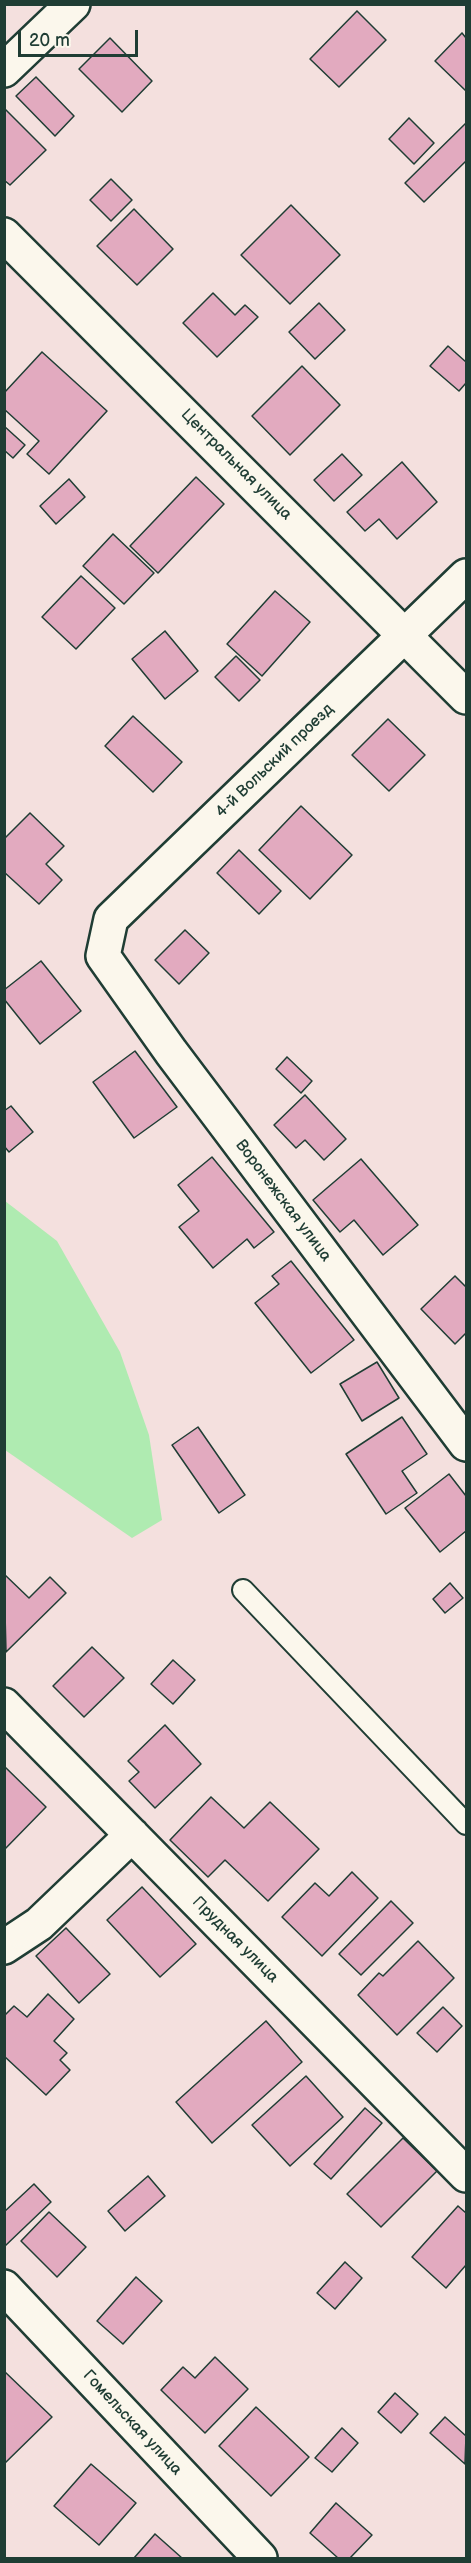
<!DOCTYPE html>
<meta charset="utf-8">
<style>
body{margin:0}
#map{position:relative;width:471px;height:2563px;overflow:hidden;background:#f4e0de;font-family:"Balsamiq Sans",sans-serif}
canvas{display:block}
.frame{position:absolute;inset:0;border:6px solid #1f3d34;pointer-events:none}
.scale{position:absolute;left:18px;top:30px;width:120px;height:27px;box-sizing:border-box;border:3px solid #1f3d34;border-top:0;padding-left:8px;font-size:18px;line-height:21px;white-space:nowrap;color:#1f3d34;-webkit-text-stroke:4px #fbf7ec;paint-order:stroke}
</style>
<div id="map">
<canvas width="471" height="2563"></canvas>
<div class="frame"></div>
<div class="scale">20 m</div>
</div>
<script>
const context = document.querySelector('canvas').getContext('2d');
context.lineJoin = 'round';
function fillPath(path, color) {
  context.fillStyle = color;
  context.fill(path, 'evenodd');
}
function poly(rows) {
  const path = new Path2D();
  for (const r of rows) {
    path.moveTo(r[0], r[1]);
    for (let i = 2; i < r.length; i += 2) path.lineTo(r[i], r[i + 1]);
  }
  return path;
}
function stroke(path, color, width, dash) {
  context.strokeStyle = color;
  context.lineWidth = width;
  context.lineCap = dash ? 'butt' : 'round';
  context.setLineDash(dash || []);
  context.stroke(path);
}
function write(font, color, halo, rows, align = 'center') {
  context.font = font + ' "Balsamiq Sans",sans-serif';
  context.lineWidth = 4.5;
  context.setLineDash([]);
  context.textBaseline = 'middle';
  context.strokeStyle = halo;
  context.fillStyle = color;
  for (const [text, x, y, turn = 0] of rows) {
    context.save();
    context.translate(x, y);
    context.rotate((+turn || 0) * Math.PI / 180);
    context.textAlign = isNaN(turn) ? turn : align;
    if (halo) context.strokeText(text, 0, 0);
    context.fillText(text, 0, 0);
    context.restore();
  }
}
fillPath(poly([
 [5,1201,57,1241,120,1352,149,1435,162,1520,132,1538,5,1450]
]), '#afebb1');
const building = poly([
 [357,11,386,40,339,87,310,59,357,11],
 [462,33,466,38,466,91,435,61,462,33],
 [110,38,152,81,122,112,79,69,110,38],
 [36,77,74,116,55,136,16,96,36,77],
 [4,108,46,150,10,185,4,180,4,108],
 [409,118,434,143,414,164,389,139,409,118],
 [466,123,466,161,424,202,405,183,466,123],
 [111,179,132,200,111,221,90,200,111,179],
 [291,205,340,255,290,304,241,255,291,205],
 [134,209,173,249,137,285,97,246,134,209],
 [213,293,235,315,245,305,258,317,217,357,183,323,213,293],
 [319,303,345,330,315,359,289,332,319,303],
 [448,346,466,362,466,383,459,391,430,366,448,346],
 [42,352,107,411,49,474,27,454,39,441,4,409,4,393,42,352],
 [302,366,340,405,290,455,252,416,302,366],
 [4,426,25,445,13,458,4,450,4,426],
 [342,454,362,475,334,501,314,480,342,454],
 [402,462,437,502,397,539,379,519,365,531,347,512,402,462],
 [196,477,224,504,158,573,130,546,196,477],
 [69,479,85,497,56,524,40,506,69,479],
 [113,534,154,573,124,604,83,566,113,534],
 [81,576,115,608,76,649,42,617,81,576],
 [275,591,310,622,262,676,227,644,275,591],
 [165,631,198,671,165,699,132,659,165,631],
 [236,656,260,680,239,701,215,677,236,656],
 [133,716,182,762,153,792,105,746,133,716],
 [388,719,425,755,389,791,352,755,388,719],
 [301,806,352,855,310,899,259,850,301,806],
 [30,813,64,846,46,864,62,880,39,904,4,872,4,839,30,813],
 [239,850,281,891,259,914,217,873,239,850],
 [185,930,209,953,179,984,155,960,185,930],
 [41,961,81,1011,40,1044,4,999,4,990,41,961],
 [135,1051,177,1107,134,1138,93,1082,135,1051],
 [287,1057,312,1081,301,1093,276,1069,287,1057],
 [305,1095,346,1139,324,1160,305,1140,296,1148,274,1125,305,1095],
 [11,1106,33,1132,9,1152,4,1146,4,1111,11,1106],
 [212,1157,274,1232,254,1248,247,1239,213,1268,179,1227,199,1211,178,1185,212,1157],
 [361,1159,418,1225,383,1255,354,1220,340,1232,313,1200,361,1159],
 [291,1261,354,1340,311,1373,255,1303,279,1284,272,1276,291,1261],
 [455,1276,466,1287,466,1333,455,1344,421,1309,455,1276],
 [377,1362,399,1398,362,1421,340,1384,377,1362],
 [402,1417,427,1454,402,1471,417,1493,386,1514,346,1454,402,1417],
 [198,1427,245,1495,219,1513,172,1445,198,1427],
 [449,1474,466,1496,466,1531,440,1552,405,1508,449,1474],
 [4,1574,29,1598,50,1577,66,1593,6,1652,4,1574],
 [450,1583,463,1598,445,1613,433,1599,450,1583],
 [92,1647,124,1678,84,1717,53,1686,92,1647],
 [173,1660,195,1680,173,1704,151,1684,173,1660],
 [165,1725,201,1764,155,1808,129,1781,139,1772,128,1761,165,1725],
 [4,1766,46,1807,4,1850,4,1766],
 [211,1797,244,1828,270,1802,319,1849,268,1901,225,1860,208,1877,170,1840,211,1797],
 [352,1872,378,1898,322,1956,282,1917,315,1883,329,1896,352,1872],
 [142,1887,196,1944,160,1977,107,1920,142,1887],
 [391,1901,413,1923,361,1975,339,1954,391,1901],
 [66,1928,110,1974,79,2003,36,1956,66,1928],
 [418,1941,454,1978,397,2035,358,1995,379,1973,383,1976,418,1941],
 [48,1994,74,2019,54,2041,67,2053,60,2060,70,2070,46,2095,4,2056,4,2016,14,2006,27,2017,48,1994],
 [443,2007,462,2026,437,2052,417,2033,443,2007],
 [266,2021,302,2062,212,2143,176,2102,266,2021],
 [306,2076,343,2117,290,2166,252,2125,306,2076],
 [365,2108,382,2123,331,2179,314,2164,365,2108],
 [403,2138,437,2171,381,2227,347,2194,403,2138],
 [148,2176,165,2196,125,2231,108,2211,148,2176],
 [34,2184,51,2202,5,2246,4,2212,34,2184],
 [458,2206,466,2213,466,2265,446,2288,412,2257,458,2206],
 [49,2212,86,2247,57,2277,21,2241,49,2212],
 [345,2262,362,2278,335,2309,317,2293,345,2262],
 [136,2277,162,2301,123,2344,97,2321,136,2277],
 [215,2357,248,2389,205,2433,161,2390,183,2367,195,2378,215,2357],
 [4,2371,52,2417,4,2464,4,2371],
 [395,2393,418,2414,401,2433,378,2412,395,2393],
 [256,2407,309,2457,271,2496,219,2446,256,2407],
 [445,2417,466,2436,465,2464,430,2433,445,2417],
 [342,2428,358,2443,332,2472,315,2458,342,2428],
 [91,2464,136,2503,99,2545,54,2506,91,2464],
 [336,2503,372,2535,350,2558,338,2558,310,2533,336,2503],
 [155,2534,182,2558,134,2558,155,2534]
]);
fillPath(building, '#e2aabf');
stroke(building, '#1f3d34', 1.5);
const lane = poly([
 [243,1590,466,1824]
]);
const street = poly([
 [4,70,73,4],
 [4,235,466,697],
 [466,576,111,919,103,956,171,1052,466,1444],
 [4,1705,466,2175],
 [4,1947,39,1924,132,1835],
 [4,2287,260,2558]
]);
stroke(lane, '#1f3d34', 24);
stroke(street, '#1f3d34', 38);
stroke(lane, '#fbf7ec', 20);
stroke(street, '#fbf7ec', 33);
write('16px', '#1f3d34', '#fbf7ec', [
 ["Центральная улица",236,465,45],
 ["4-й Вольский проезд",275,761,-44],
 ["Воронежская улица",283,1201,53],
 ["Прудная улица",235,1940,45],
 ["Гомельская улица",132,2423,47]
]);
</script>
